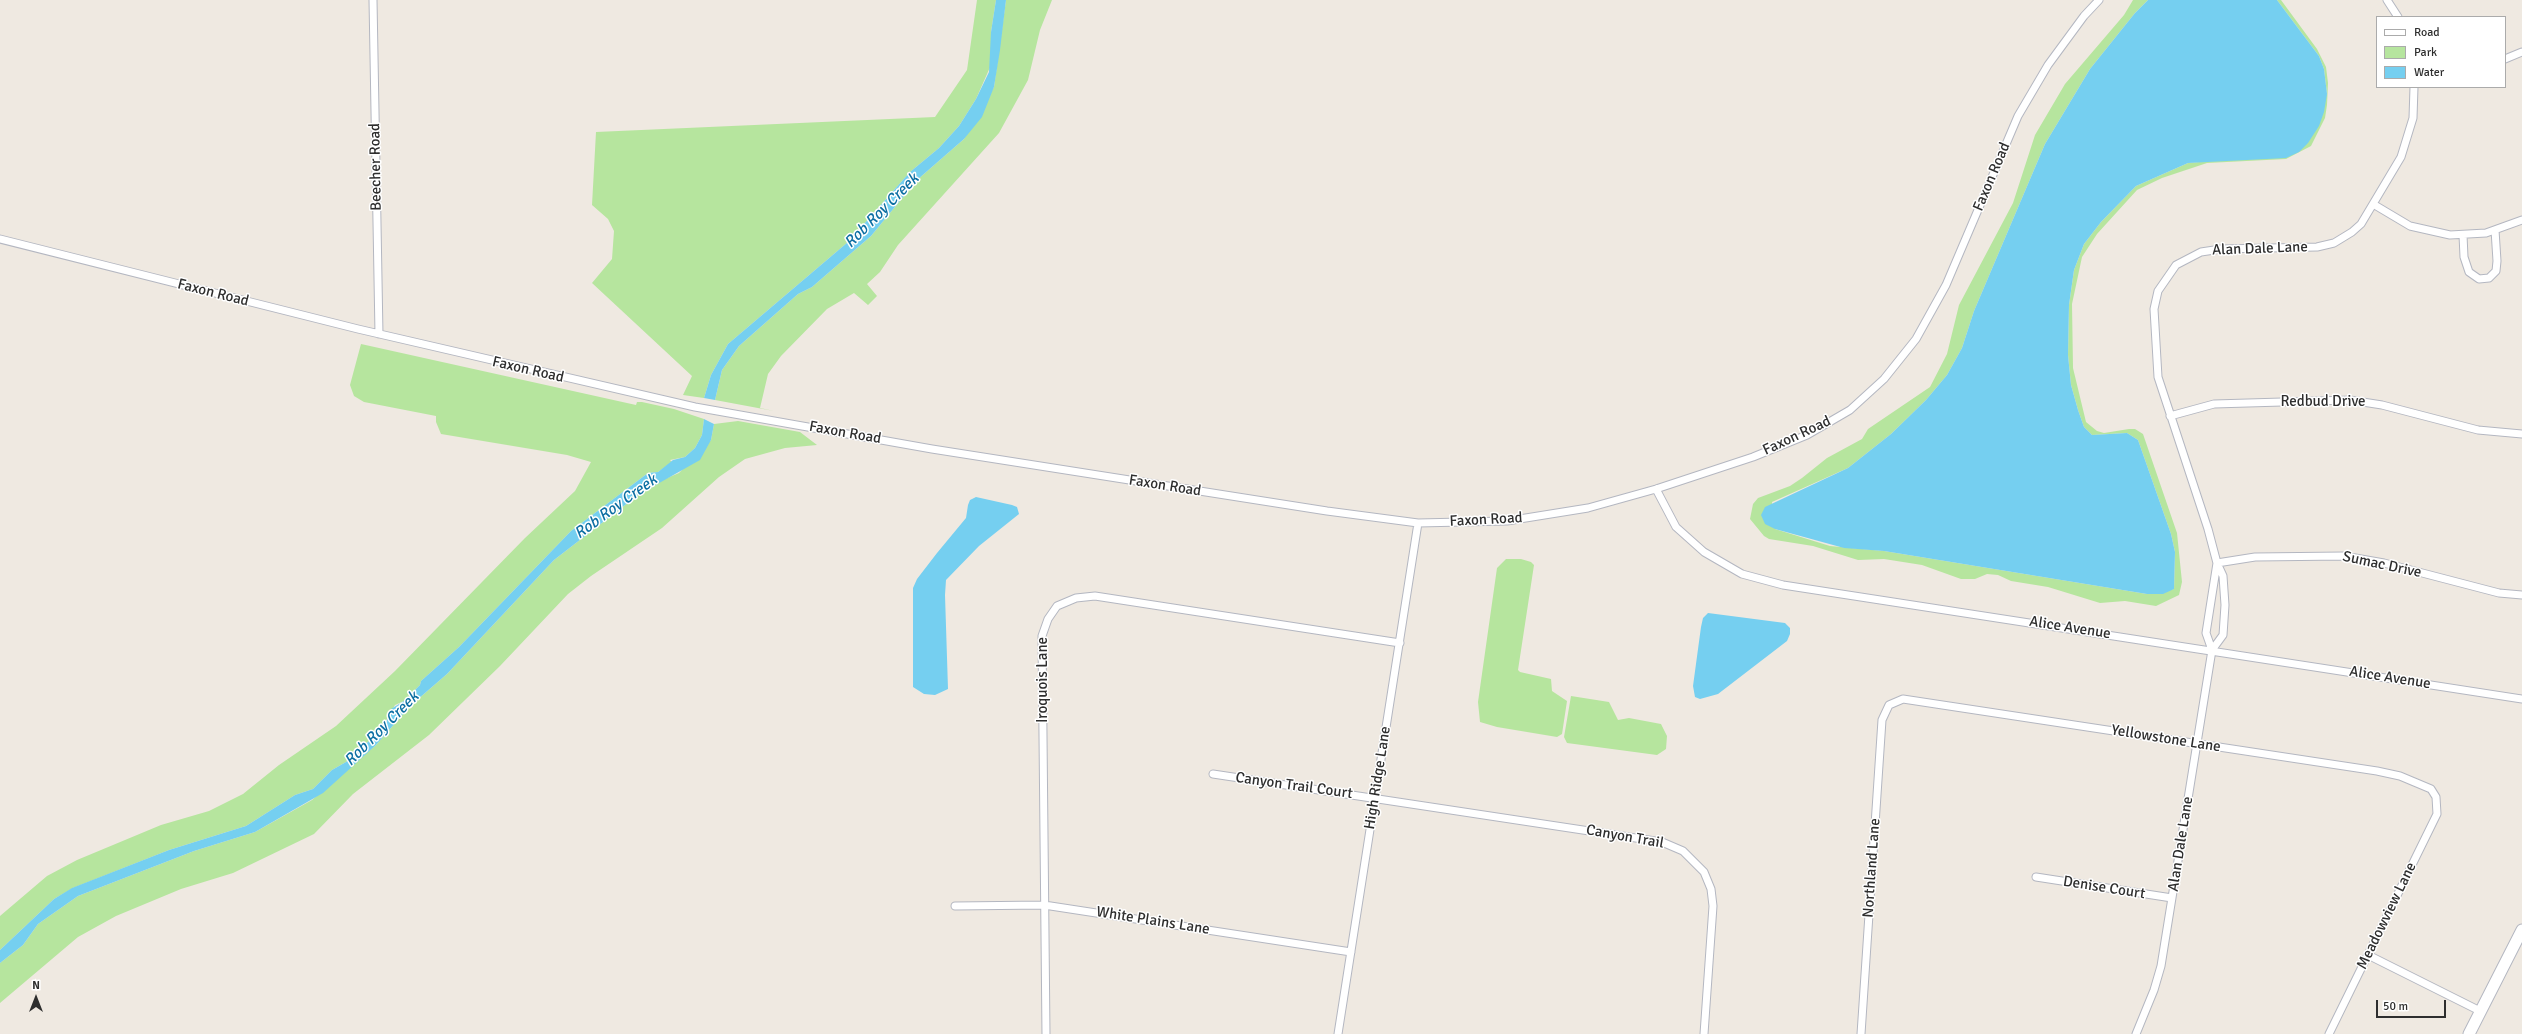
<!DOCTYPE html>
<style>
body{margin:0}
#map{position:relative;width:2522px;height:1034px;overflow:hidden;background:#efe9e1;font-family:Signika,sans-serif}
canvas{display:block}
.legend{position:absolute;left:2376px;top:16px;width:130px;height:72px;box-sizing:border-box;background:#fff;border:1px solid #ababab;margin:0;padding:5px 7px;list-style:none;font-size:12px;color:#2e2e2e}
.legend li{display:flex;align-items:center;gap:8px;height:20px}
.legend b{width:20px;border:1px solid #ababab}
.north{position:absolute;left:16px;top:978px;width:40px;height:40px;-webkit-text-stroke:3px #fff;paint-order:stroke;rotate:0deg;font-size:11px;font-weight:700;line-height:16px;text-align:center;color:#2e2e2e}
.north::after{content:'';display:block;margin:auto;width:14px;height:18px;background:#2e2e2e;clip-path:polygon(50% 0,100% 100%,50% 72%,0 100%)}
.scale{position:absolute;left:2376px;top:1000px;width:70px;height:18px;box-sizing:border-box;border:2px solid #2e2e2e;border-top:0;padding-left:5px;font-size:12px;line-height:14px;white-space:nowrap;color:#2e2e2e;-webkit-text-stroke:3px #fff;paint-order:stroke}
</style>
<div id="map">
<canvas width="2522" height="1034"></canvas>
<ul class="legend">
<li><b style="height:5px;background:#fff"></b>Road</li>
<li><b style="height:11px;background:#b6e59e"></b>Park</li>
<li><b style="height:11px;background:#75cff0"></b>Water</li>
</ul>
<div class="north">N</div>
<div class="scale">50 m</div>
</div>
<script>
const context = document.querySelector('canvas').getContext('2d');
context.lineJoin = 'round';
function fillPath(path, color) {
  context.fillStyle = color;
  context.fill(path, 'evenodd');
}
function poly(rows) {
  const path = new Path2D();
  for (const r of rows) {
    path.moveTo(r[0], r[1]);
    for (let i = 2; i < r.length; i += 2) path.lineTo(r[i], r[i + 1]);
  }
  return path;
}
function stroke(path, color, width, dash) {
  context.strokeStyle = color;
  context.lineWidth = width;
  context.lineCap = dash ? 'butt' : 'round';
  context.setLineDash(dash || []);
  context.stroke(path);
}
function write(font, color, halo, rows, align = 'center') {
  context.font = font + ' Signika,sans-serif';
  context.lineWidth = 3;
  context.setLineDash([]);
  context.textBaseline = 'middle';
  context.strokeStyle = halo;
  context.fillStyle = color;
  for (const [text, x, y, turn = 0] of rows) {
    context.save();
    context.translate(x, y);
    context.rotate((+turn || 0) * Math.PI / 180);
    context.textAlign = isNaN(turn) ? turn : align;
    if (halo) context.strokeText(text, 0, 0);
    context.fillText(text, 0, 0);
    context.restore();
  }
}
fillPath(poly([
 [977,0,996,0,991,32,991,65,976,99,959,126,939,148,910,172,848,242,728,344,711,375,704,398,683,395,692,376,592,283,612,259,614,231,608,219,592,205,596,132,935,117,967,70],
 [1006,0,1052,0,1040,30,1028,80,999,133,898,245,880,272,867,284,877,296,868,305,854,293,827,309,781,356,768,374,760,408,774,411,715,400,722,370,739,346,798,294,812,287,871,236,917,180,964,139,994,87],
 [2133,0,2148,0,2135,13,2090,69,2045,144,1974,311,1962,348,1947,375,1926,400,1891,434,1848,468,1772,502,1775,529,1830,546,1884,551,2147,594,2174,589,2175,552,2171,534,2138,440,2127,433,2092,435,2084,427,2078,410,2071,385,2068,355,2069,305,2074,270,2084,244,2101,222,2136,186,2188,163,2211,161,2327,94,2324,69,2319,56,2277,0,2281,0,2317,49,2326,67,2328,83,2327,105,2325,118,2311,146,2286,159,2207,163,2162,178,2137,190,2097,234,2082,257,2072,304,2073,368,2086,422,2097,431,2104,433,2129,429,2135,429,2143,434,2177,533,2182,582,2179,595,2156,606,2125,601,2100,603,2048,587,2011,581,1998,575,1987,574,1975,579,1961,579,1922,565,1884,559,1858,560,1813,546,1769,539,1764,536,1750,519,1753,504,1758,498,1790,486,1802,478,1827,458,1862,439,1868,429,1930,387,1947,354,1959,305,2013,203,2035,135,2065,84,2124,15],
 [361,344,636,405,637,402,642,402,674,409,704,419,702,435,695,448,685,457,670,460,672,462,658,472,648,473,571,531,459,647,421,681,420,685,404,701,395,705,380,731,346,762,332,770,313,789,295,795,246,826,169,850,73,888,54,899,0,950,0,916,47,876,77,860,161,825,209,811,243,794,279,765,336,726,395,671,525,538,575,491,591,462,567,455,441,434,436,422,436,416,364,402,354,396,350,385],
 [738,421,800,432,817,445,785,448,745,459,719,477,662,528,591,576,568,594,500,666,429,735,353,794,314,834,233,873,181,889,116,916,78,937,0,1003,0,963,23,945,38,924,78,896,194,851,255,832,312,800,376,745,410,706,447,674,554,560,638,495,655,483,679,473,711,440,714,424],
 [1506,559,1521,559,1531,562,1534,565,1518,670,1520,672,1551,679,1552,691,1567,701,1562,734,1557,737,1497,727,1480,722,1478,702,1497,568],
 [1571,696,1609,702,1618,720,1629,718,1661,724,1667,736,1666,749,1657,755,1567,743,1564,737]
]), '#b6e59e');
fillPath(poly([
 [996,0,1006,0,1000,50,994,87,982,117,964,139,917,180,871,236,812,287,798,294,739,346,722,370,715,400,704,398,711,375,728,344,848,242,910,172,939,148,959,126,976,99,989,72,991,32],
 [2148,0,2277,0,2319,56,2324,69,2327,94,2324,112,2319,126,2308,143,2299,152,2286,158,2188,163,2136,186,2101,222,2084,244,2074,270,2069,305,2068,355,2071,385,2078,410,2084,427,2092,435,2127,433,2138,440,2171,534,2175,552,2174,589,2163,594,2147,594,1884,551,1844,548,1775,529,1765,524,1761,515,1765,507,1848,468,1891,434,1926,400,1947,375,1962,348,1974,311,2045,144,2090,69,2135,13],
 [704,419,714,424,711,440,700,460,638,495,554,560,447,674,410,706,376,745,323,793,255,832,194,851,78,896,38,924,23,945,0,963,0,950,54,899,72,888,169,850,246,826,295,795,313,789,332,770,346,762,380,731,386,723,391,709,404,701,420,685,421,681,459,647,571,531,648,473,658,472,673,460,685,457,695,448,702,435],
 [976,497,1012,505,1017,507,1019,514,979,546,946,580,945,595,948,689,935,695,924,694,913,687,913,588,917,579,937,553,966,518,968,505,970,500],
 [1708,613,1785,623,1790,628,1790,634,1787,641,1718,694,1700,699,1695,697,1693,686,1701,627,1703,618]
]), '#75cff0');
const street = poly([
 [373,0,379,334],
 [2387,0,2398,17],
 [2505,59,2522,52],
 [2373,204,2410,226,2450,235,2486,233,2522,220],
 [2463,235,2464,257,2469,272,2479,279,2489,278,2496,271,2497,261,2495,230],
 [0,239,358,329,695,407,932,449,1327,511,1418,523,1507,521,1588,508,1656,489,1753,457,1807,435,1850,410,1884,379,1916,339,1946,285,2018,116,2048,65,2084,16,2099,0],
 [2170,416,2214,404,2350,400,2382,405,2478,430,2522,434],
 [1656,489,1676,527,1704,552,1742,574,1783,585,2522,699],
 [2217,563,2255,557,2344,556,2384,563,2499,593,2522,595],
 [2212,650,2206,633,2217,563],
 [1213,774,1662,842,1683,851,1704,872,1711,889,1713,906,1704,1034],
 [2036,877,2172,898],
 [955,906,1044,905,1351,952],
 [2368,955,2480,1011],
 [1046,1034,1042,636,1048,619,1057,606,1076,598,1095,596,1400,643],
 [1338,1034,1418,523],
 [1861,1034,1882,720,1889,705,1903,699,2377,771,2400,776,2431,789,2436,797,2437,814,2329,1034],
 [2136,1034,2154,990,2161,966,2212,650,2223,635,2225,605,2223,576,2217,563,2208,529,2158,377,2154,309,2158,291,2176,265,2201,252,2221,249,2317,247,2334,243,2352,232,2361,224,2401,157,2413,118,2414,87]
]);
const secondary = poly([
 [2469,1034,2522,930]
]);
stroke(street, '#b4b7c1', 9);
stroke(secondary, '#b4b7c1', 13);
stroke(street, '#fff', 7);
stroke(secondary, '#fff', 11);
write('15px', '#2e2e2e', '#fff', [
 ["Beecher Road",376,167,-91],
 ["Faxon Road",1992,177,-67],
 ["Alan Dale Lane",2260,249,-2],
 ["Faxon Road",213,293,14],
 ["Faxon Road",528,370,13],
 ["Redbud Drive",2323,402],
 ["Faxon Road",845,433,10],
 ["Faxon Road",1797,436,-25],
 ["Faxon Road",1165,486,9],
 ["Faxon Road",1486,520,-3],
 ["Sumac Drive",2382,565,12],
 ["Alice Avenue",2070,628,9],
 ["Alice Avenue",2390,678,9],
 ["Iroquois Lane",1043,680,-90],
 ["Yellowstone Lane",2166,739,9],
 ["High Ridge Lane",1378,778,-81],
 ["Canyon Trail Court",1294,786,8],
 ["Canyon Trail",1625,837,10],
 ["Alan Dale Lane",2181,844,-81],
 ["Northland Lane",1872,868,-86],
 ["Denise Court",2104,888,9],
 ["Meadowview Lane",2387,916,-64],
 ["White Plains Lane",1153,921,9]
]);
write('italic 16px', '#0d6fa3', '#fff', [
 ["Rob Roy Creek",882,211,-45],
 ["Rob Roy Creek",616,507,-36],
 ["Rob Roy Creek",382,729,-45]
]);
</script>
